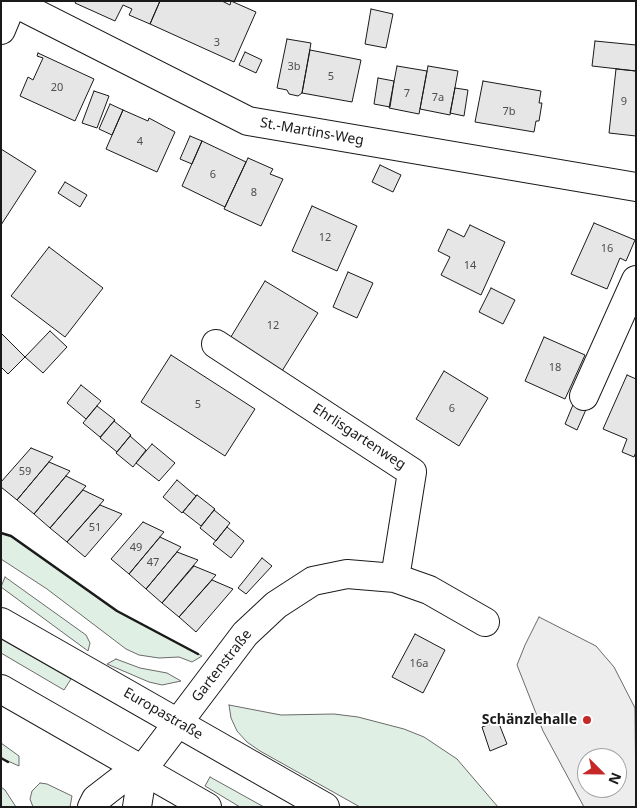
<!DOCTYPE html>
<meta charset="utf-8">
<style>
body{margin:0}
#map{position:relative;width:637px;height:808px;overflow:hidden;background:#fff;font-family:"Noto Sans",sans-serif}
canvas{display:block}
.frame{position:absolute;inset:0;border:2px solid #1a1a1a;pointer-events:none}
.north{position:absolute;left:577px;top:748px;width:50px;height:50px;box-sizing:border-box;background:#fff;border:1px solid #a3a3a3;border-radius:50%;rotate:113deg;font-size:14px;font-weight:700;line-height:20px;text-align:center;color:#1a1a1a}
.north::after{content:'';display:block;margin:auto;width:18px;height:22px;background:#c62828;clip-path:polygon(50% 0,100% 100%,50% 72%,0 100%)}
</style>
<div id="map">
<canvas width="637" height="808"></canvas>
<div class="frame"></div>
<div class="north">N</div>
</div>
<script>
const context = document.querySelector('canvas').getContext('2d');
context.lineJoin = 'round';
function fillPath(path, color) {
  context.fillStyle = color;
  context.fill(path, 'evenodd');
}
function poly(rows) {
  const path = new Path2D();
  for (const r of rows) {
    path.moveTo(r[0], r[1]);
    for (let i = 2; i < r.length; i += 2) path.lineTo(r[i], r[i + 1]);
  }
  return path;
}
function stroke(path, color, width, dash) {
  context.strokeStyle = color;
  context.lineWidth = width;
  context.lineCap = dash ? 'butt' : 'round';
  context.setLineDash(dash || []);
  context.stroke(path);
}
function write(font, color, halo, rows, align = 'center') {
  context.font = font + ' "Noto Sans",sans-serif';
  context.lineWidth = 4;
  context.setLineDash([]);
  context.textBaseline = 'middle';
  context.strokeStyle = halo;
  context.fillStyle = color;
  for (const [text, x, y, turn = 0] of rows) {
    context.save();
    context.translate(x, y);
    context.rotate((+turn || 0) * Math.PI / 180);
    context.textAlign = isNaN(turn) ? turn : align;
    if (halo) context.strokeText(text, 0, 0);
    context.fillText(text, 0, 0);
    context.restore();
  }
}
const green = poly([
 [1,533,11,536,117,611,202,656,192,662,179,657,159,658,139,655,126,649,47,589,1,559,1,533],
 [5,577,86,635,90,643,88,651,1,587,5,577],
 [1,639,71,679,64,690,1,653,1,639],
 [116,659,140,668,167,673,181,681,162,685,149,682,107,664,116,659],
 [229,705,281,715,334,714,358,717,404,729,424,737,457,759,498,807,360,807,260,751,247,742,237,731,231,718,229,705],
 [1,743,19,756,19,766,1,758,1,743],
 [210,777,264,807,240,807,205,786,210,777],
 [40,783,47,784,72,796,70,807,33,807,30,799,32,791,40,783],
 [1,787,5,790,16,807,1,807,1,787]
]);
fillPath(green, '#e0efe3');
stroke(green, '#6a6a6a', 1);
const parking = poly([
 [539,617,596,646,614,667,635,708,636,807,584,807,543,731,517,665,525,645,539,617],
 [587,758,617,758,617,788,587,788,587,758]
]);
fillPath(parking, '#ededed');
stroke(parking, '#6a6a6a', 1);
const building = poly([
 [76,1,160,1,150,24,129,15,132,9,123,5,115,21,75,3,76,1],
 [160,1,222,1,230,5,231,1,256,12,234,62,150,24,160,1],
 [371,9,393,14,386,48,365,44,371,9],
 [287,39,311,43,302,93,298,96,289,94,287,90,277,88,287,39],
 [595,41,636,45,636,71,592,66,595,41],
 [310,50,361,60,352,102,302,93,310,50],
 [245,52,262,60,256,73,239,65,245,52],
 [38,53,94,79,75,121,20,96,28,77,33,80,43,58,37,56,38,53],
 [397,66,427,71,419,114,389,108,397,66],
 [428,66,458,71,450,115,420,109,428,66],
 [616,69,636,71,636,136,609,133,616,69],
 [378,78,394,81,390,107,374,104,378,78],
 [483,81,541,91,539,103,542,103,539,121,536,121,534,132,475,122,483,81],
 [455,88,468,90,464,116,450,113,455,88],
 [94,91,109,96,97,128,82,123,94,91],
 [110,104,123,110,112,135,99,129,110,104],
 [123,110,148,121,149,118,175,132,157,172,106,149,123,110],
 [190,136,202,141,192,164,180,159,190,136],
 [202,141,246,162,225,207,182,186,202,141],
 [1,149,36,171,1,225,1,149],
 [248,158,273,169,270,174,283,179,261,226,224,209,248,158],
 [380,165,401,175,393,192,372,182,380,165],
 [65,182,87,195,80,207,58,193,65,182],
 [312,206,357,226,337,271,292,251,312,206],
 [594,223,635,240,626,261,620,258,607,289,571,274,594,223],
 [470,225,505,242,481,295,441,275,450,257,438,251,448,229,464,237,470,225],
 [49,247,103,288,65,337,11,296,49,247],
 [348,272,373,283,357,318,333,307,348,272],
 [265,281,318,313,282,371,229,340,265,281],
 [491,288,515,300,503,324,479,312,491,288],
 [50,331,67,347,43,373,25,357,50,331],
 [1,333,25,357,8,374,1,367,1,333],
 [544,337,585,355,565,399,525,381,544,337],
 [171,355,255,409,225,456,141,402,171,355],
 [444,371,488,398,459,446,416,419,444,371],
 [627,375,636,379,636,452,634,457,622,452,627,439,603,429,627,375],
 [81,385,101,401,86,419,67,403,81,385],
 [575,400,588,405,577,430,565,424,575,400],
 [97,406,115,420,100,437,83,423,97,406],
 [114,421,131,435,117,452,100,438,114,421],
 [130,436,146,450,133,467,116,453,130,436],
 [152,444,175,463,159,481,136,463,152,444],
 [31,448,53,457,17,500,1,487,1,482,31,448],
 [49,462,70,471,34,514,17,500,49,462],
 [66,476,86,486,50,528,34,514,66,476],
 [177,480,196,496,182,513,163,497,177,480],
 [83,490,104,500,67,542,50,528,83,490],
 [197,495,215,509,201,526,183,512,197,495],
 [100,505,122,514,85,557,67,542,100,505],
 [214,510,230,523,216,541,200,528,214,510],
 [143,522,164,532,129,574,111,559,143,522],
 [227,527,244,541,231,558,213,544,227,527],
 [160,537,181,547,146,589,129,574,160,537],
 [177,552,198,560,162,603,146,589,177,552],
 [262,558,272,566,246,594,238,588,262,558],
 [194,566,216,575,179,617,162,603,194,566],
 [212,580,233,589,196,632,179,617,212,580],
 [415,634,445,650,423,693,392,677,415,634],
 [498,721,507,744,490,751,482,727,498,721]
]);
fillPath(building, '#e6e6e6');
stroke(building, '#1a1a1a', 1);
const minor = poly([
 [13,2,248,121,636,187],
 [1,30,13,1],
 [216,344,412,472,395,578],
 [584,396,636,280],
 [92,807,96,799,118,782,143,769,245,634,276,605,313,581,347,574,395,578,429,590,485,622],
 [137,807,143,769]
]);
const major = poly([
 [1,622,325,807],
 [1,689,207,807]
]);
stroke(minor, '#1a1a1a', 30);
stroke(major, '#1a1a1a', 30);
stroke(minor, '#fff', 28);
stroke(major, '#fff', 28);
stroke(poly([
 [1,533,11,536,117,611,198,654],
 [1,758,8,762]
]), '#1a1a1a', 2.5);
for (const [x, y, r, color] of [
 [587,720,5,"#c62828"]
]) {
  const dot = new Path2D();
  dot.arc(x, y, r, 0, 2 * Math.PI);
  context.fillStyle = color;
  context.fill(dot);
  stroke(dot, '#fff', 2);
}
write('11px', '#4d4d4d', null, [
 ["3",217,43],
 ["3b",294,67],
 ["5",331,77],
 ["20",57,88],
 ["7",407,94],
 ["7a",438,98],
 ["9",624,102],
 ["7b",509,112],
 ["4",140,142],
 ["6",213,175],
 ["8",254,193],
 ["12",325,238],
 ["16",607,249],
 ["14",470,266],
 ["12",273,326],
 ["18",555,368],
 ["5",198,405],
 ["6",452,409],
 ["59",25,472],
 ["51",95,528],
 ["49",136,548],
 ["47",153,563],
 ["16a",419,664]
]);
write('14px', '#1a1a1a', '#fff', [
 ["St.-Martins-Weg",312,132,10],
 ["Ehrlisgartenweg",359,437,33],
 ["Gartenstraße",222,666,-52],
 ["Europastraße",163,714,30]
]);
write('bold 14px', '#1a1a1a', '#fff', [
 ["Schänzlehalle",577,720]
], 'right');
</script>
